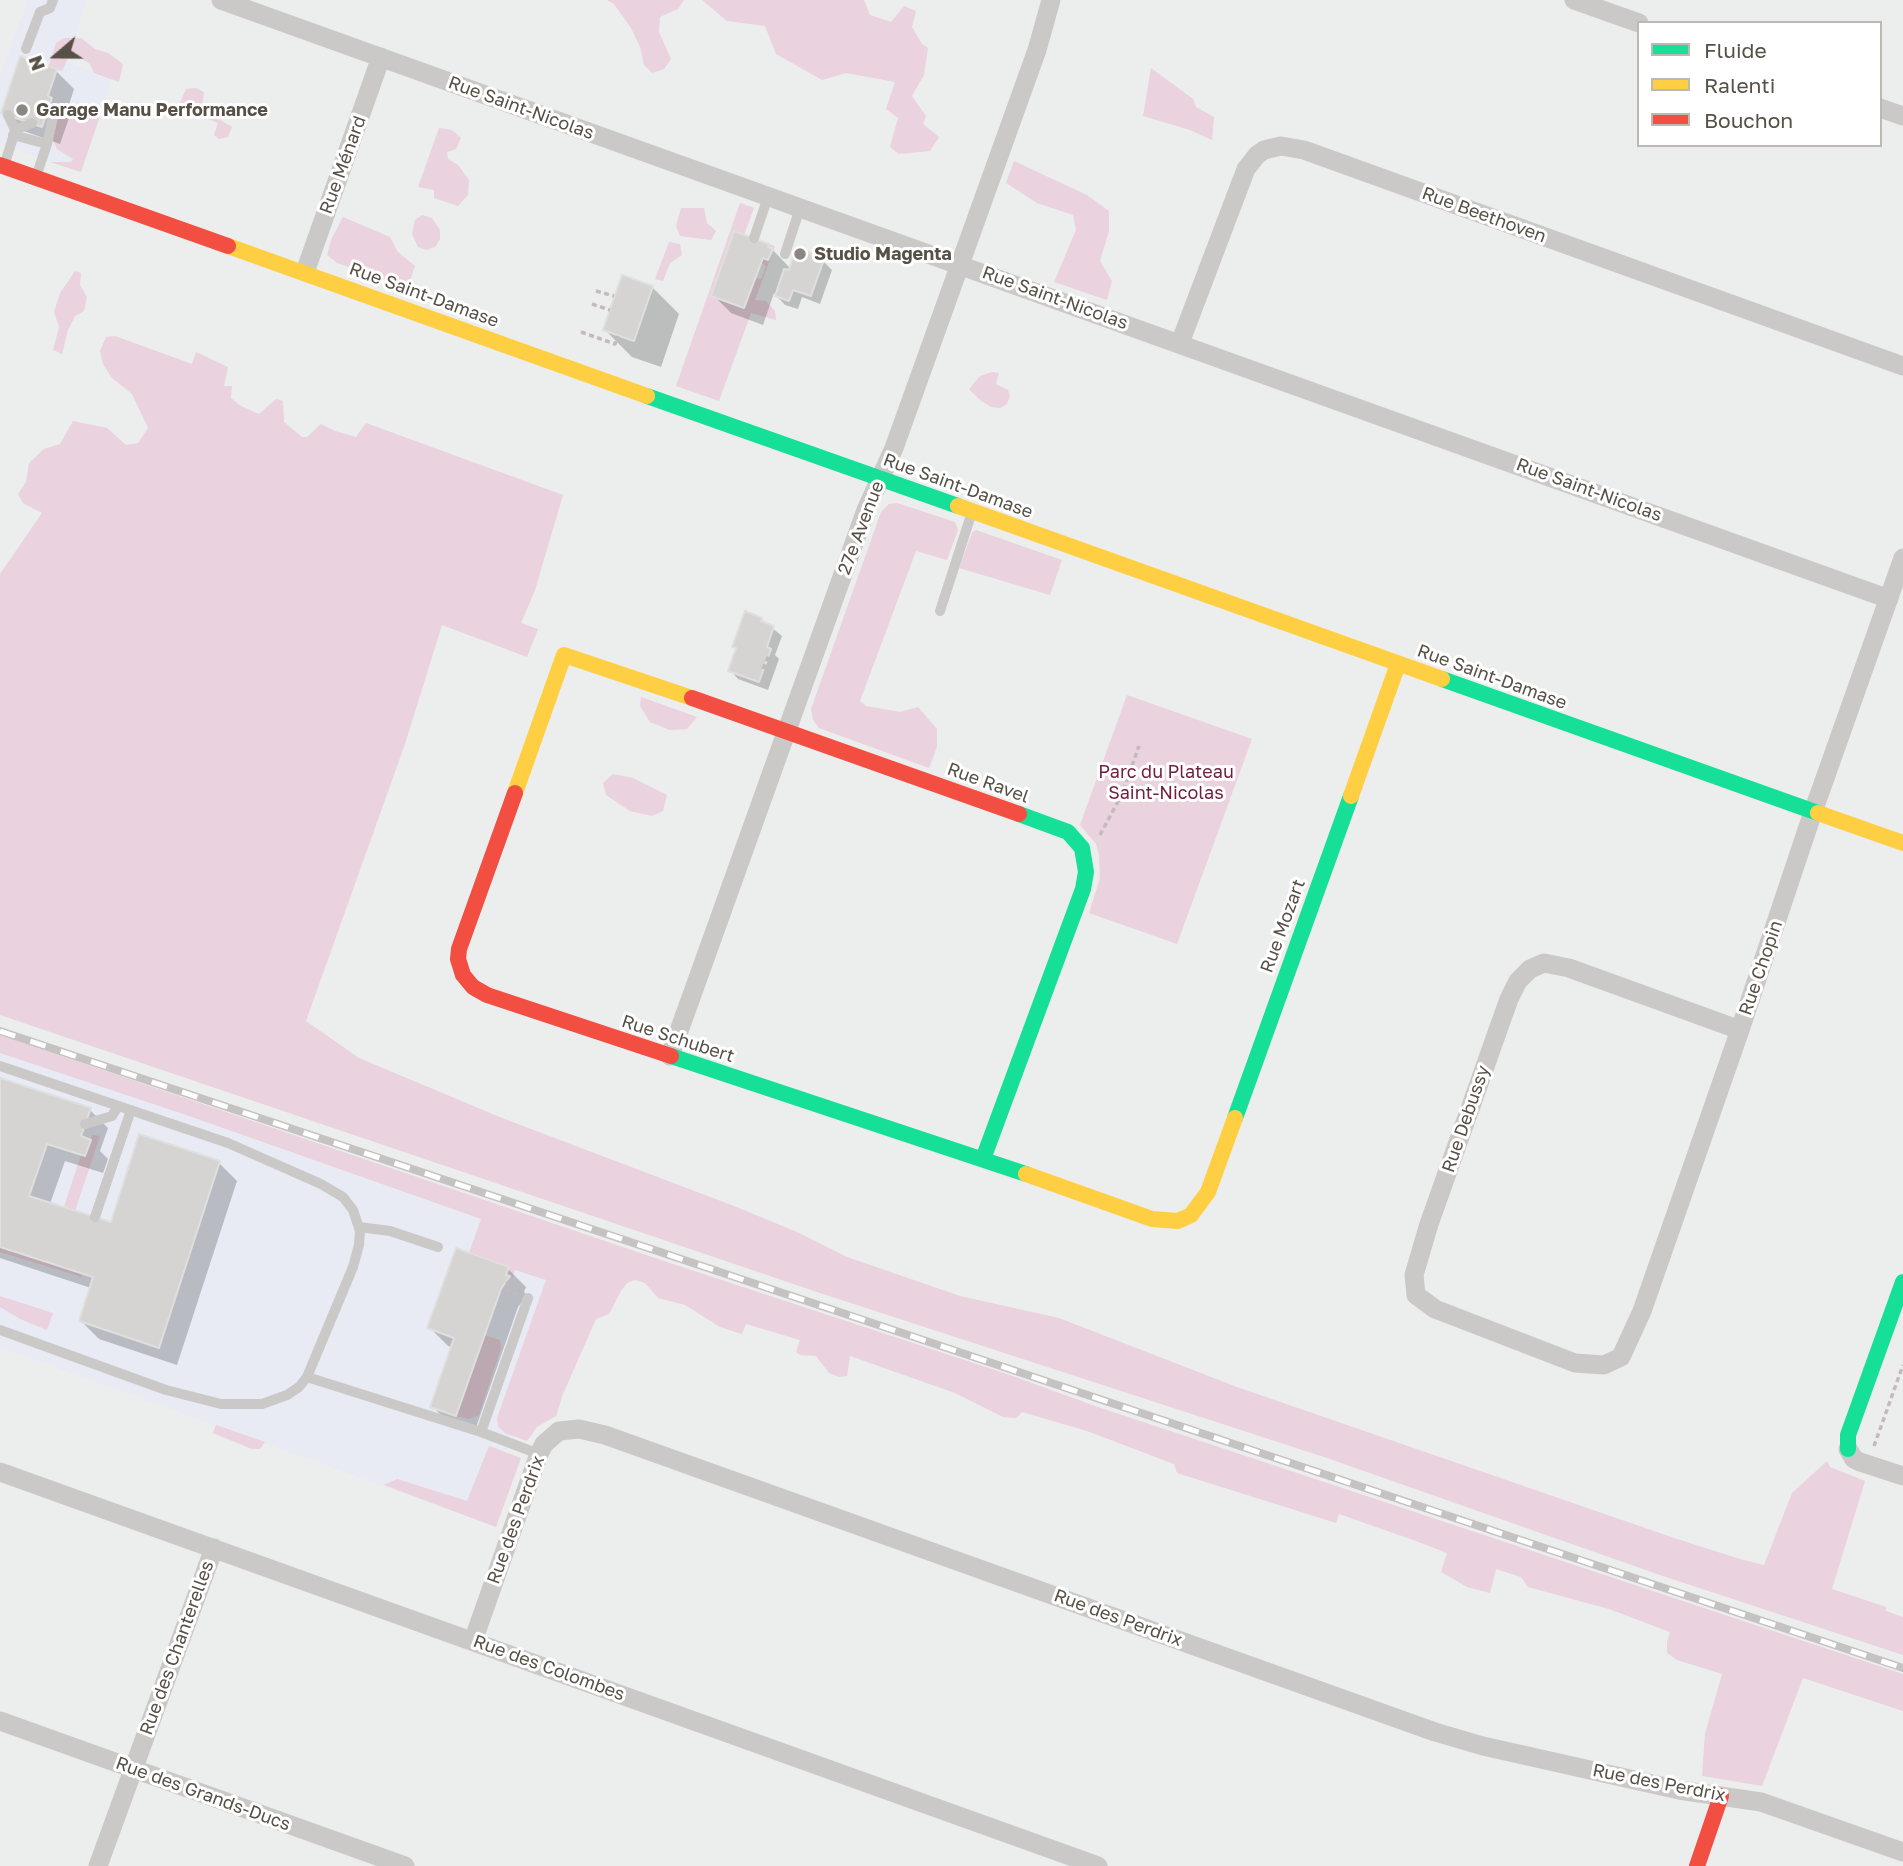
<!DOCTYPE html>
<meta charset="utf-8">
<style>
body{margin:0}
#map{position:relative;width:1903px;height:1866px;overflow:hidden;background:#eceded;font-family:"Golos Text",sans-serif}
canvas{display:block}
.legend{position:absolute;left:1637px;top:21px;width:245px;height:126px;box-sizing:border-box;background:#fff;border:2px solid #bcb9b5;margin:0;padding:9px 12px;list-style:none;font-size:21px;color:#575046}
.legend li{display:flex;align-items:center;gap:14px;height:35px}
.legend b{width:35px;border:2px solid #bcb9b5}
.north{position:absolute;left:21px;top:21px;width:70px;height:70px;-webkit-text-stroke:5px #fff;paint-order:stroke;rotate:250deg;font-size:19px;font-weight:700;line-height:28px;text-align:center;color:#575046}
.north::after{content:'';display:block;margin:auto;width:24px;height:32px;background:#575046;clip-path:polygon(50% 0,100% 100%,50% 72%,0 100%)}
</style>
<div id="map">
<canvas width="1903" height="1866"></canvas>
<ul class="legend">
<li><b style="height:9px;background:#16e098"></b>Fluide</li>
<li><b style="height:9px;background:#ffcf43"></b>Ralenti</li>
<li><b style="height:9px;background:#f24e42"></b>Bouchon</li>
</ul>
<div class="north">N</div>
</div>
<script>
const context = document.querySelector('canvas').getContext('2d');
context.lineJoin = 'round';
function fillPath(path, color) {
  context.fillStyle = color;
  context.fill(path, 'evenodd');
}
function poly(rows) {
  const path = new Path2D();
  for (const r of rows) {
    path.moveTo(r[0], r[1]);
    for (let i = 2; i < r.length; i += 2) path.lineTo(r[i], r[i + 1]);
  }
  return path;
}
function stroke(path, color, width, dash) {
  context.strokeStyle = color;
  context.lineWidth = width;
  context.lineCap = dash ? 'butt' : 'round';
  context.setLineDash(dash || []);
  context.stroke(path);
}
function write(font, color, halo, rows, align = 'center') {
  context.font = font + ' "Golos Text",sans-serif';
  context.lineWidth = 6;
  context.setLineDash([]);
  context.textBaseline = 'middle';
  context.strokeStyle = halo;
  context.fillStyle = color;
  for (const [text, x, y, turn = 0] of rows) {
    context.save();
    context.translate(x, y);
    context.rotate((+turn || 0) * Math.PI / 180);
    context.textAlign = isNaN(turn) ? turn : align;
    if (halo) context.strokeText(text, 0, 0);
    context.fillText(text, 0, 0);
    context.restore();
  }
}
fillPath(poly([
 [28,0,87,0,66,62,112,79,81,172,0,144,0,76],
 [0,1053,189,1116,576,1254,480,1521,0,1347]
]), '#e8eaf4');
fillPath(poly([
 [607,0,684,0,678,9,660,17,659,32,671,59,664,69,652,73,644,65,640,47,631,28,614,4],
 [702,0,864,0,870,15,891,22,904,6,916,11,912,27,922,44,928,48,924,75,912,96,926,116,923,124,939,137,930,151,899,154,890,147,898,118,886,109,895,82,846,73,822,80,776,54,765,26,727,21],
 [64,38,81,38,95,49,108,53,123,64,119,82,94,73,90,64,81,58,69,56,62,71,49,66,56,43],
 [1151,68,1193,99,1196,107,1214,117,1212,140,1190,130,1143,116],
 [196,88,204,92,201,113,220,120,232,127,228,137,219,139,214,135,218,123,185,110,179,105,186,89],
 [66,113,101,113,81,172,50,162,71,162,73,159,57,149,53,140,57,120],
 [439,128,452,130,461,138,456,149,447,152,448,159,458,165,469,180,468,195,458,206,434,198,434,190,418,187],
 [1014,161,1087,195,1109,211,1109,231,1100,261,1112,281,1107,300,1054,282,1076,230,1073,215,1037,203,1006,183],
 [740,203,754,208,744,235,734,232,711,295,744,308,755,278,761,279,766,266,761,263,763,258,768,260,772,249,768,247,769,244,775,246,755,300,766,301,775,311,776,320,751,313,719,401,676,386],
 [681,208,704,208,707,223,716,231,711,240,680,236,676,226],
 [422,215,432,218,440,230,440,239,435,247,426,250,418,247,412,234,415,220],
 [343,217,390,237,398,252,415,266,408,287,337,263,327,255,331,240],
 [669,242,680,244,682,255,670,263,663,281,655,279],
 [75,271,81,273,80,285,87,297,84,311,75,316,68,330,62,354,53,350,59,327,54,312,60,293],
 [115,336,192,364,196,352,228,367,224,386,232,386,231,398,239,405,259,414,276,399,283,401,284,422,302,437,307,437,321,424,335,431,356,437,366,423,563,495,535,590,521,623,538,629,527,657,442,625,405,744,306,1021,359,1058,502,1118,734,1206,797,1232,847,1257,960,1296,1059,1318,1237,1387,1677,1539,1740,1559,1764,1565,1792,1493,1827,1461,1830,1467,1865,1481,1832,1589,1886,1607,1886,1611,1903,1617,1903,1655,1660,1575,1327,1458,820,1293,0,1015,0,574,42,513,23,503,18,494,26,482,29,463,44,449,60,444,73,421,107,428,126,445,138,443,148,428,132,394,112,378,103,364,100,351,106,337],
 [992,372,999,373,996,384,1008,390,1010,396,1007,404,1000,408,991,407,980,400,969,389,980,376],
 [897,503,955,522,958,530,947,560,916,551,860,701,866,706,900,712,918,707,937,729,937,747,929,768,819,728,813,720,811,709,881,512,889,504],
 [976,530,1062,560,1050,595,959,568,972,533],
 [1127,695,1252,739,1177,944,1089,913,1100,878,1099,855,1096,844,1080,825],
 [641,697,697,717,687,729,670,730,650,722,640,706],
 [613,774,633,778,667,795,663,811,652,816,630,811,606,795,603,783],
 [0,1035,652,1257,1010,1375,1095,1406,1903,1674,1903,1711,1803,1678,1762,1786,1702,1776,1705,1734,1722,1674,1677,1660,1667,1653,1667,1642,1670,1632,1609,1609,1528,1587,1521,1577,1496,1569,1490,1593,1467,1587,1441,1572,1447,1553,1416,1541,1339,1514,1336,1523,1177,1473,1174,1464,1087,1431,1022,1412,1016,1418,1003,1417,955,1393,850,1356,847,1376,839,1377,829,1373,816,1356,800,1355,796,1352,800,1340,746,1324,742,1334,720,1327,685,1305,658,1298,645,1283,635,1280,627,1283,621,1291,609,1314,596,1319,563,1394,556,1416,537,1427,527,1441,505,1433,498,1426,497,1418,546,1280,515,1270,513,1277,506,1275,469,1253,481,1219,189,1116,0,1053],
 [92,1135,100,1136,75,1211,64,1207,81,1155,85,1156],
 [0,1247,82,1274,82,1277,0,1252],
 [0,1296,53,1313,47,1330,20,1319,0,1307],
 [484,1335,500,1340,501,1348,479,1415,469,1419,456,1416],
 [216,1425,265,1442,260,1449,252,1449,213,1433],
 [489,1446,521,1458,496,1527,384,1485,397,1479,467,1501]
]), '#ead2de');
fillPath(poly([
 [56,71,74,89,66,114,69,118,60,144,21,130,3,112],
 [768,245,791,269,823,261,832,270,820,304,802,297,798,309,785,305,774,293,763,325,731,313,713,295],
 [652,287,679,314,661,367,632,357,605,330],
 [761,619,782,636,775,655,779,659,768,690,738,679,730,670],
 [0,1080,90,1110,108,1128,100,1151,108,1159,103,1173,65,1161,50,1204,112,1225,219,1163,237,1181,177,1365,99,1339,81,1321,91,1288,0,1258],
 [508,1269,526,1287,524,1292,527,1295,518,1307,474,1433,450,1424,432,1406,453,1347,448,1346,429,1327]
]), '#0003');
const building = poly([
 [20,56,57,69,48,96,52,98,42,127,1,113,20,56],
 [734,231,769,244,768,247,773,249,768,260,763,258,744,308,711,296,734,231],
 [796,247,824,259,811,296,793,290,789,301,775,296,784,269,789,270,796,247],
 [622,275,653,286,634,341,603,330,622,275],
 [745,611,762,618,761,621,774,626,767,647,771,649,759,682,728,671,736,648,732,647,745,611],
 [0,1078,91,1108,81,1136,91,1140,85,1156,47,1144,29,1196,111,1222,139,1134,220,1161,159,1348,79,1321,93,1277,0,1247,0,1078],
 [456,1248,509,1267,506,1275,510,1276,501,1289,456,1416,430,1407,454,1338,427,1328,456,1248]
]);
fillPath(building, '#d5d4d3');
stroke(building, '#dfdfde', 2);
stroke(poly([
 [596,291,614,296],
 [592,304,610,310],
 [581,332,615,344,618,336],
 [763,669,769,655],
 [1100,835,1122,794,1139,746],
 [506,1282,508,1283,506,1290,517,1294],
 [1874,1446,1903,1365]
]), '#c4babc', 3.5, [5, 3.5]);
stroke(poly([
 [26,49,40,12,50,8,53,0],
 [8,115,15,130,32,123],
 [13,135,47,144,36,177],
 [47,144,55,108],
 [5,163,15,131],
 [754,238,768,197],
 [785,254,800,208],
 [940,611,972,512],
 [0,1066,228,1143,321,1184,343,1197,353,1210,360,1231,359,1245,353,1267,307,1377,299,1387,287,1395,262,1404,221,1404,166,1390,0,1330],
 [85,1124,112,1116,118,1106],
 [95,1217,131,1110],
 [359,1227,390,1231,438,1247],
 [528,1298,481,1432,539,1454],
 [307,1377,481,1432]
]), '#cbc9c7', 10);
stroke(poly([
 [221,0,1889,599],
 [1574,0,1639,23],
 [1880,108,1903,116],
 [305,272,381,57],
 [1180,343,1246,169,1257,155,1264,150,1281,146,1304,150,1903,366],
 [1740,1030,1569,968,1544,963,1530,969,1518,981,1509,999,1429,1224,1414,1275,1416,1295,1435,1309,1575,1363,1604,1365,1621,1357,1642,1311,1740,1030,1813,812,1903,558],
 [670,1056,866,510,894,448,1037,50,1051,0],
 [1848,1449,1854,1459,1860,1462,1903,1476],
 [0,1472,1098,1866],
 [473,1641,539,1454,544,1444,559,1431,579,1429,605,1435,1435,1732,1483,1746,1679,1790,1761,1802,1903,1852],
 [0,1721,405,1866],
 [98,1866,214,1548]
]), '#cbc9c7', 19);
stroke(poly([
 [647,396,958,506],
 [1442,679,1818,813],
 [671,1056,1026,1174],
 [1235,1118,1351,796],
 [983,1159,1083,889,1086,872,1082,848,1068,832,1019,814],
 [1848,1449,1848,1435,1903,1282]
]), '#16e098', 16);
stroke(poly([
 [228,246,647,396],
 [958,506,1442,679],
 [515,793,564,655,692,698],
 [1351,796,1398,664],
 [1818,813,1903,843],
 [1026,1174,1152,1219,1178,1221,1191,1215,1208,1192,1235,1118]
]), '#ffcf43', 16);
stroke(poly([
 [0,165,228,246],
 [692,698,1019,814],
 [515,793,459,949,458,959,463,975,473,987,487,995,671,1056],
 [1697,1866,1721,1796]
]), '#f24e42', 16);
const rail = poly([
 [0,1031,1903,1668]
]);
stroke(rail, '#c5c3c2', 8);
stroke(rail, '#fff', 5, [16]);
for (const [x, y, r, color] of [
 [22,110,7,"#8b8780"],
 [800,254,7,"#8b8780"]
]) {
  const dot = new Path2D();
  dot.arc(x, y, r, 0, 2 * Math.PI);
  context.fillStyle = color;
  context.fill(dot);
  stroke(dot, '#fff', 2.5);
}
write('18px', '#575046', '#fff', [
 ["Rue Saint-Nicolas",521,108,20],
 ["Rue Ménard",343,165,-70],
 ["Rue Beethoven",1484,215,20],
 ["Rue Saint-Damase",424,295,20],
 ["Rue Saint-Nicolas",1055,298,20],
 ["Rue Saint-Damase",958,486,20],
 ["Rue Saint-Nicolas",1589,490,20],
 ["27e Avenue",861,528,-69],
 ["Rue Saint-Damase",1492,677,20],
 ["Rue Ravel",988,783,20],
 ["Rue Mozart",1283,926,-70],
 ["Rue Chopin",1761,968,-71],
 ["Rue Schubert",678,1039,18],
 ["Rue Debussy",1466,1119,-71],
 ["Rue des Perdrix",516,1520,-70],
 ["Rue des Perdrix",1118,1618,20],
 ["Rue des Chanterelles",177,1648,-70],
 ["Rue des Colombes",549,1668,20],
 ["Rue des Perdrix",1659,1783,11],
 ["Rue des Grands-Ducs",203,1794,20]
]);
write('bold 18px', '#575046', '#fff', [
 ["Garage Manu Performance",36,110],
 ["Studio Magenta",814,254]
], 'left');
write('18px', '#701e3c', '#fff', [
 ["Parc du Plateau",1166,772],
 ["Saint-Nicolas",1166,793]
]);
</script>
